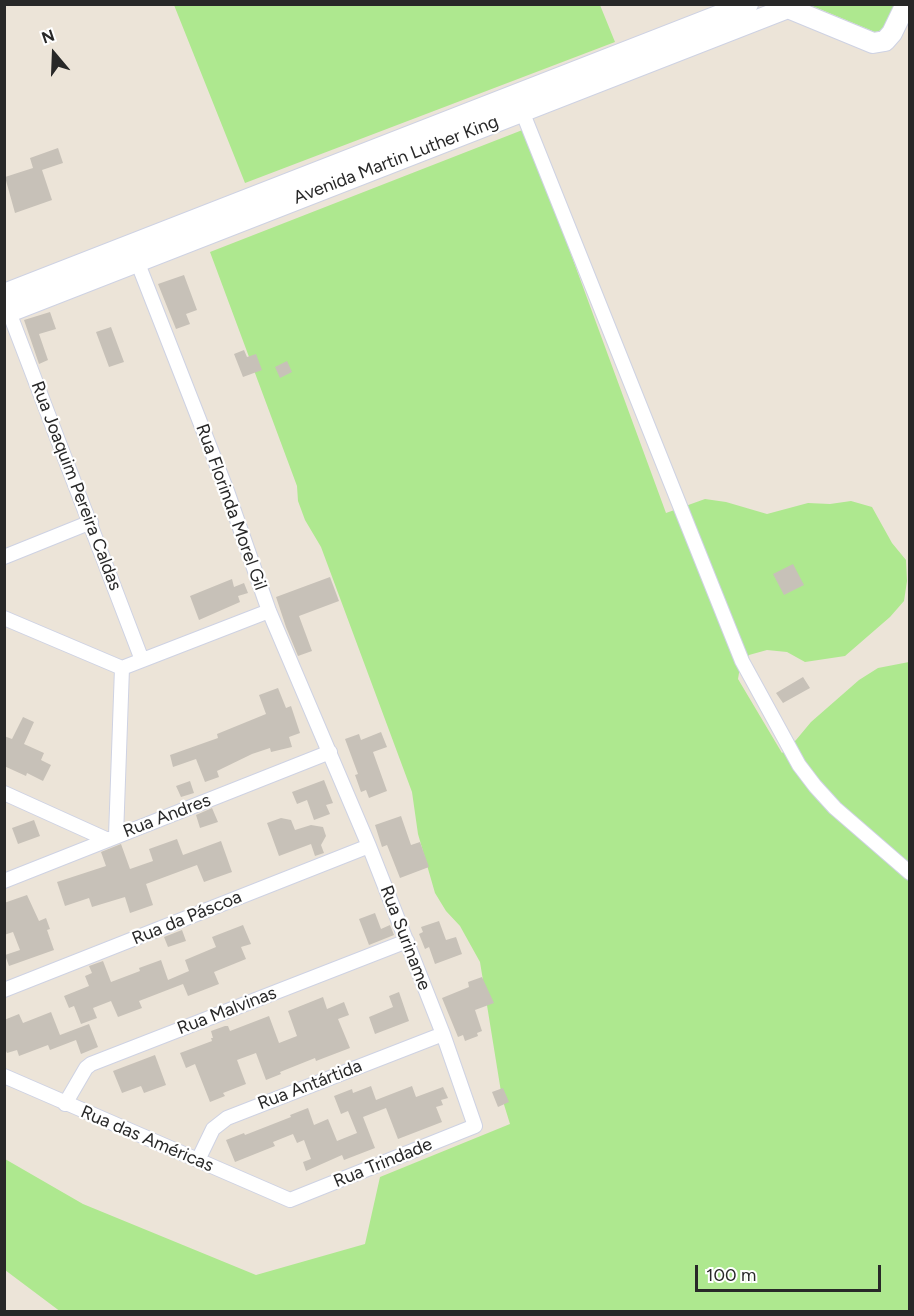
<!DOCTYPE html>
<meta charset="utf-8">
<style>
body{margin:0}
#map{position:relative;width:914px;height:1316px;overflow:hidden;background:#ece4d8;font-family:Figtree,sans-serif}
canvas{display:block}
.frame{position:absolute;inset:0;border:6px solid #282828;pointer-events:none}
.north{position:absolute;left:24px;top:24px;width:60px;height:60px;-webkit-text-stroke:4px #fff;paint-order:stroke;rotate:341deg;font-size:16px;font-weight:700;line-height:24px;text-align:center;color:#282828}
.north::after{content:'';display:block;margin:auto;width:21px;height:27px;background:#282828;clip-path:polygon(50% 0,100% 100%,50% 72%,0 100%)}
.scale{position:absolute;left:695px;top:1265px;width:186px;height:27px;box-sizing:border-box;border:3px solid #282828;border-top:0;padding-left:8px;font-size:18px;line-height:21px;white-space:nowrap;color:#282828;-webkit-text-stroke:4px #fff;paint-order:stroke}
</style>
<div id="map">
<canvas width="914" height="1316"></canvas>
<div class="frame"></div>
<div class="north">N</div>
<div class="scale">100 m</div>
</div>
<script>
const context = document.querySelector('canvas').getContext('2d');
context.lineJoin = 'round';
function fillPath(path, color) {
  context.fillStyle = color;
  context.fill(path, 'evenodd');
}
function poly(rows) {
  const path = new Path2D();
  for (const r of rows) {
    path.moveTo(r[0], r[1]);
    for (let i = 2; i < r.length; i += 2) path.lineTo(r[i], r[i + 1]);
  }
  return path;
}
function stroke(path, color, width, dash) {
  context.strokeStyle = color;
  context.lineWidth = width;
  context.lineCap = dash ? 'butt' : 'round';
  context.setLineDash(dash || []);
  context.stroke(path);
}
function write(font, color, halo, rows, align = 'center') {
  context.font = font + ' Figtree,sans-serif';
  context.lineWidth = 4.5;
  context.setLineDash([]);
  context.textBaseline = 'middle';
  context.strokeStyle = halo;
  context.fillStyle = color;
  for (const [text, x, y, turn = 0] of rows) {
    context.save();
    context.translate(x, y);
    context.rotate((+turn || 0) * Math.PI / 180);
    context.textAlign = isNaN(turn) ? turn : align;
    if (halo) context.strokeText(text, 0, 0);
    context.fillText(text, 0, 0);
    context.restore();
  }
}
fillPath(poly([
 [174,5,600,5,615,42,245,183],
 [810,5,897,5,886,29,875,32],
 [525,129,666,513,705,499,726,502,767,514,808,503,830,504,851,501,872,507,892,543,906,560,907,581,904,601,890,617,845,656,805,662,787,652,767,650,749,655,739,673,738,679,782,753,796,740,811,722,859,680,878,668,909,662,909,1311,61,1312,5,1270,5,1159,83,1204,256,1275,365,1244,380,1177,510,1124,502,1098,480,962,460,926,446,911,435,893,418,834,412,792,321,547,305,520,298,501,297,486,210,252]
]), '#aee88f');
fillPath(poly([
 [58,148,63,163,42,170,52,200,15,213,5,177,33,168,30,158],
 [184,275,197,310,186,314,190,324,176,329,158,284],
 [50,312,56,329,39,334,48,360,39,364,24,320],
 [111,327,124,362,109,367,96,332],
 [244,350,247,357,256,354,262,370,243,377,234,354],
 [287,361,292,372,280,378,275,367],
 [793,564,804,585,784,595,773,574],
 [330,577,339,601,299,616,312,651,298,656,286,627,276,597],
 [232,579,234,587,244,583,248,593,238,596,240,602,199,620,190,596],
 [803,677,810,688,783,703,776,693],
 [278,688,286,708,291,706,300,733,289,737,292,747,271,752,270,748,252,754,217,771,219,777,205,782,196,759,173,767,170,755,218,738,217,734,266,714,259,695],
 [23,717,34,722,24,744,44,753,41,760,51,765,43,781,27,773,26,776,4,766,4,736,12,739],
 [381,732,387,747,373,752,387,791,369,798,366,790,361,792,355,775,358,774,345,739,359,734,361,740],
 [324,780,333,803,326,805,330,814,314,820,307,800,297,804,292,792],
 [190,781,194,793,181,797,176,786],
 [212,808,218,822,200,828,196,815],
 [401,816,411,845,420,842,429,867,400,878,387,845,382,847,375,825],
 [281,818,291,820,295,830,311,825,323,827,326,836,321,845,324,853,315,856,311,844,279,856,267,823],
 [34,820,40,836,18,844,12,828],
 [177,839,183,855,221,841,232,872,204,882,197,865,146,884,153,905,130,913,125,897,92,907,89,898,65,906,57,882,106,866,101,852,121,844,130,869,153,861,149,849],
 [27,895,39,921,46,918,50,929,47,930,54,950,9,966,5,955,20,950,13,932,4,935,4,903],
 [375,913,381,929,390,925,394,935,369,945,359,919],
 [439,921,446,940,456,937,462,954,435,964,429,947,425,949,419,934,423,932,421,927],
 [243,925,251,944,241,947,246,959,214,972,219,984,188,996,183,984,139,1001,142,1008,118,1017,111,1001,93,1008,97,1018,81,1024,74,1006,69,1008,64,996,89,986,85,976,92,973,89,966,103,961,111,982,140,971,139,968,161,960,168,980,189,971,185,960,216,947,212,937],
 [182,930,186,941,168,947,164,937],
 [482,977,494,1003,475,1010,482,1031,477,1033,478,1036,465,1041,463,1035,458,1037,442,998,469,987,468,982],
 [399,992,409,1021,375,1034,369,1017,393,1007,389,996],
 [323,997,327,1009,344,1002,349,1015,338,1019,350,1048,316,1061,315,1058,280,1072,281,1074,266,1080,256,1053,237,1060,246,1084,223,1093,225,1096,210,1102,195,1064,186,1068,180,1053,212,1041,211,1038,213,1038,211,1031,225,1026,228,1026,230,1031,269,1016,279,1043,297,1036,288,1011],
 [51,1012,60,1035,89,1024,98,1047,81,1054,76,1040,50,1050,48,1045,19,1056,17,1050,7,1053,4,1047,4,1020,19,1014,23,1023],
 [155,1055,166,1085,144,1093,141,1086,122,1093,113,1071],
 [371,1086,376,1100,412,1086,416,1097,443,1087,448,1098,441,1100,443,1105,436,1107,442,1122,398,1139,386,1108,363,1117,375,1148,344,1160,342,1155,306,1171,303,1162,311,1159,304,1140,297,1143,293,1134,273,1142,275,1146,235,1162,226,1140,244,1133,245,1135,291,1117,290,1115,308,1108,314,1125,328,1119,337,1141,357,1133,348,1111,341,1114,334,1096,352,1089,353,1093],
 [503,1088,509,1102,498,1107,492,1092]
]), '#c7c1b8');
const street = poly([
 [522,111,742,661,799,765,815,786,835,808,910,873],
 [9,312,142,660],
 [4,557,91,522],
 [4,618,122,668,269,611],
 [4,793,108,840],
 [116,836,122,668],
 [4,881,330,752],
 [4,990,369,846],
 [4,1076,290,1200,475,1126,443,1034,369,846,269,611,227,491,137,261],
 [65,1104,86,1068,91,1064,407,941],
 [198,1160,213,1129,227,1118,443,1034]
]);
const secondary = poly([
 [786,4,788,8,873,43,885,41,892,33,906,4],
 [4,294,748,4],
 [4,314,788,8]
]);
stroke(street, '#ced2e3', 16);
stroke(secondary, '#ced2e3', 22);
stroke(street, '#fff', 14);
stroke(secondary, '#fff', 20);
write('18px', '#282828', '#fff', [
 ["Avenida Martin Luther King",396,160,-21],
 ["Rua Joaquim Pereira Caldas",76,486,69],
 ["Rua Florinda Morel Gil",231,507,70],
 ["Rua Andres",167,816,-21],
 ["Rua da Páscoa",187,918,-22],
 ["Rua Suriname",405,938,69],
 ["Rua Malvinas",227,1011,-21],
 ["Rua Antártida",310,1085,-21],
 ["Rua das Américas",147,1139,23],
 ["Rua Trindade",383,1163,-22]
]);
</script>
